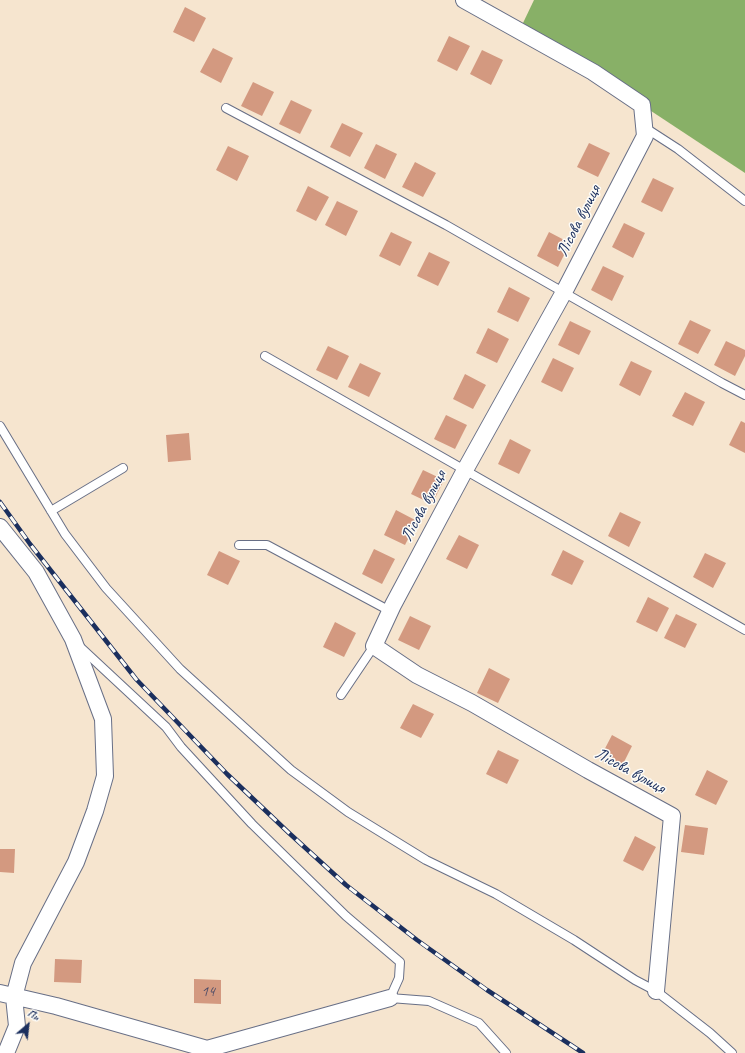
<!DOCTYPE html>
<meta charset="utf-8">
<style>
body{margin:0}
#map{position:relative;width:745px;height:1053px;overflow:hidden;background:#f6e5cf;font-family:Caveat,sans-serif}
canvas{display:block}
.north{position:absolute;left:8px;top:1005px;width:40px;height:40px;-webkit-text-stroke:3px #fdfcf7;paint-order:stroke;rotate:28deg;font-size:11px;font-weight:700;line-height:16px;text-align:center;color:#1b2f5e}
.north::after{content:'';display:block;margin:auto;width:14px;height:18px;background:#1b2f5e;clip-path:polygon(50% 0,100% 100%,50% 72%,0 100%)}
</style>
<div id="map">
<canvas width="745" height="1053"></canvas>
<div class="north">Пн</div>
</div>
<script>
const context = document.querySelector('canvas').getContext('2d');
context.lineJoin = 'round';
function fillPath(path, color) {
  context.fillStyle = color;
  context.fill(path, 'evenodd');
}
function poly(rows) {
  const path = new Path2D();
  for (const r of rows) {
    path.moveTo(r[0], r[1]);
    for (let i = 2; i < r.length; i += 2) path.lineTo(r[i], r[i + 1]);
  }
  return path;
}
function stroke(path, color, width, dash) {
  context.strokeStyle = color;
  context.lineWidth = width;
  context.lineCap = dash ? 'butt' : 'round';
  context.setLineDash(dash || []);
  context.stroke(path);
}
function write(font, color, halo, rows, align = 'center') {
  context.font = font + ' Caveat,sans-serif';
  context.lineWidth = 3;
  context.setLineDash([]);
  context.textBaseline = 'middle';
  context.strokeStyle = halo;
  context.fillStyle = color;
  for (const [text, x, y, turn = 0] of rows) {
    context.save();
    context.translate(x, y);
    context.rotate((+turn || 0) * Math.PI / 180);
    context.textAlign = isNaN(turn) ? turn : align;
    if (halo) context.strokeText(text, 0, 0);
    context.fillText(text, 0, 0);
    context.restore();
  }
}
fillPath(poly([
 [534,0,745,0,745,173,642,105,523,23]
]), '#88b067');
fillPath(poly([
 [185,7,206,18,194,42,173,32],
 [449,36,470,46,457,71,437,61],
 [213,48,233,58,221,83,200,72],
 [482,50,503,60,491,85,470,74],
 [253,82,274,92,262,116,241,106],
 [291,100,312,110,300,134,279,124],
 [342,123,363,133,350,157,330,147],
 [589,143,610,153,598,177,577,167],
 [376,144,397,154,385,179,364,168],
 [228,146,249,156,237,181,216,170],
 [415,162,436,173,423,197,402,187],
 [653,178,674,188,662,212,641,202],
 [308,186,329,197,316,221,296,211],
 [337,201,358,211,346,236,325,225],
 [624,223,645,233,633,258,612,247],
 [391,232,412,242,400,266,379,256],
 [549,232,570,243,558,267,537,256],
 [429,252,450,262,438,286,417,276],
 [603,266,624,276,612,301,591,290],
 [509,287,530,298,518,322,497,312],
 [690,320,711,330,698,354,678,344],
 [570,321,591,331,579,355,558,345],
 [488,328,509,339,497,363,476,353],
 [726,341,745,350,745,356,735,376,714,365],
 [328,346,349,356,337,380,316,370],
 [553,358,574,368,562,392,541,382],
 [631,361,652,371,640,396,619,385],
 [360,363,381,373,369,397,348,387],
 [465,374,486,385,473,409,453,399],
 [685,392,705,402,693,426,672,416],
 [446,415,467,425,455,449,434,439],
 [741,421,745,423,745,453,729,445],
 [189,433,191,460,168,462,166,435],
 [510,439,531,450,519,474,498,464],
 [423,470,444,480,432,504,411,494],
 [396,510,417,521,405,545,384,535],
 [620,512,641,522,629,547,608,536],
 [459,535,479,545,467,569,446,559],
 [374,549,395,559,382,584,362,574],
 [563,550,584,561,572,585,551,575],
 [219,551,240,561,228,585,207,575],
 [705,553,726,563,713,588,693,577],
 [648,597,669,608,657,632,636,622],
 [676,614,697,624,685,648,664,638],
 [410,616,431,626,419,650,398,640],
 [335,622,356,633,344,657,323,647],
 [489,668,510,679,498,703,477,693],
 [413,704,434,714,421,738,400,728],
 [612,735,632,746,620,770,599,760],
 [498,750,519,760,507,784,486,774],
 [707,770,728,781,716,805,695,795],
 [685,825,708,828,704,855,681,852],
 [635,836,656,847,643,871,623,861],
 [0,849,15,849,14,873,0,872],
 [55,959,82,960,81,983,54,982],
 [194,979,221,980,221,1004,194,1003]
]), '#d39980');
const lane = poly([
 [226,108,446,225,722,383,745,395],
 [644,127,678,149,745,201],
 [265,356,745,630],
 [0,426,65,534,106,588,180,669,291,770,348,812,426,860,496,894,574,940,635,980,656,991,710,1033,732,1053],
 [51,511,123,468],
 [239,545,267,545,390,611],
 [79,646,166,727,181,747,252,824,346,916,400,962,399,978,390,998,429,1001,479,1023,506,1053],
 [341,695,374,646]
]);
const street = poly([
 [464,0,593,72,642,105,645,136,564,292,465,470,393,605,374,646,417,675,472,703,588,770,672,816,656,991],
 [0,527,36,572,73,639,103,719,105,776,95,811,76,862,23,963,14,997,17,1026,6,1053],
 [0,993,56,1006,207,1049,209,1053],
 [207,1049,390,998]
]);
stroke(lane, '#686f86', 10);
stroke(street, '#686f86', 18);
stroke(lane, '#fff', 8);
stroke(street, '#fff', 16);
const rail = poly([
 [0,502,30,544,136,679,227,774,289,833,346,885,417,940,487,990,583,1053]
]);
stroke(rail, '#1b2f5e', 4.5);
stroke(rail, '#fdfcf7', 3, [9]);
write('15px', '#494a66', null, [
 ["14",208,992]
]);
write('17px', '#1b2f5e', '#fdfcf7', [
 ["Лісова вулиця",579,221,-63],
 ["Лісова вулиця",424,506,-62],
 ["Лісова вулиця",630,771,29]
]);
</script>
